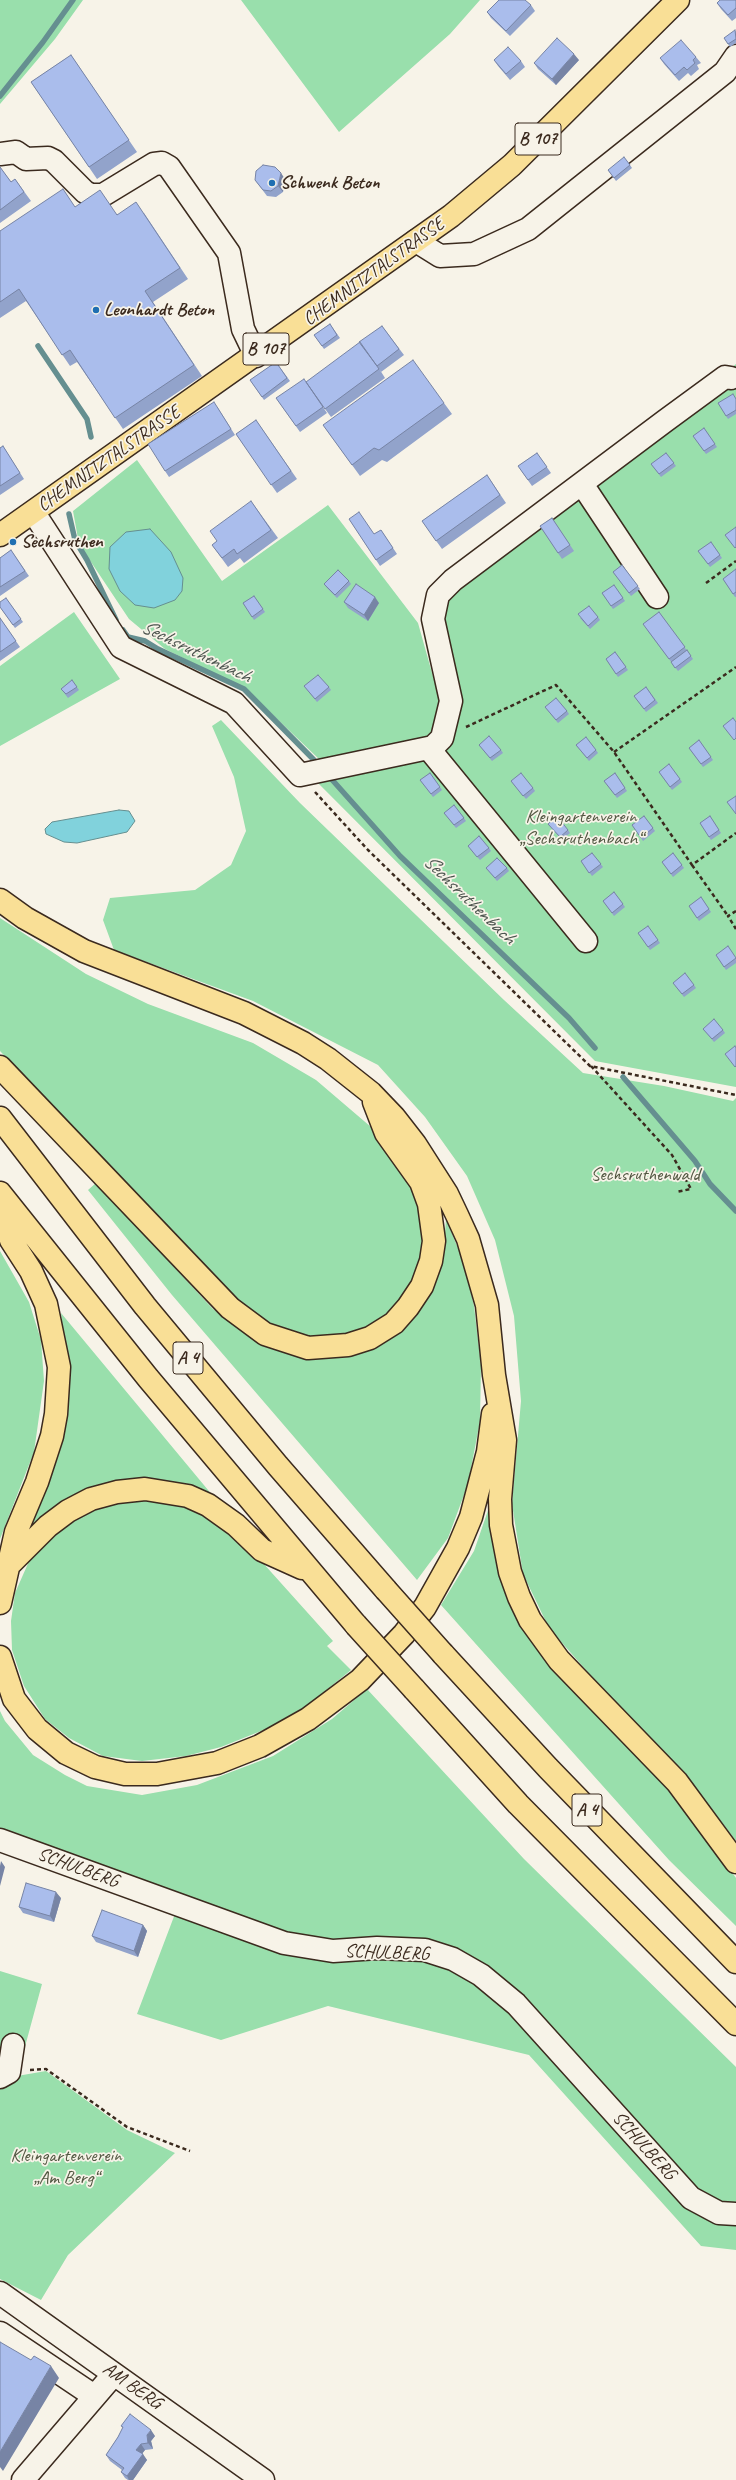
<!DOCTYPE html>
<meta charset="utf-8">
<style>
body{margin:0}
canvas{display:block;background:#f7f3e8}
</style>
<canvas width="736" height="2480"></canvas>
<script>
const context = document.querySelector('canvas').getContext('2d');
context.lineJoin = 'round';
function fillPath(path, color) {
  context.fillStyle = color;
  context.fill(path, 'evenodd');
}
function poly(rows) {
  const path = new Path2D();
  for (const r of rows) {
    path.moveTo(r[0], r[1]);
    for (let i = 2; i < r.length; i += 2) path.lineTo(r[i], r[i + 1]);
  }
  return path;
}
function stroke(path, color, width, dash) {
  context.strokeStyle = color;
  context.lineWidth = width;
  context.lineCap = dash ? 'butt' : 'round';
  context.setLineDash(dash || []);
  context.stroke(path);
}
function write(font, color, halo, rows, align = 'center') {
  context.font = font + ' Caveat,sans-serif';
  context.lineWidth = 3.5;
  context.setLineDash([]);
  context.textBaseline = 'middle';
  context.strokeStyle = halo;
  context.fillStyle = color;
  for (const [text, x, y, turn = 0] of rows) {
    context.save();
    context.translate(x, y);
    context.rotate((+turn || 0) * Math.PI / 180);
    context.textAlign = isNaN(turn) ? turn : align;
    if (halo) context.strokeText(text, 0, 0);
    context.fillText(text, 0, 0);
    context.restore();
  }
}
fillPath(poly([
 [0,0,83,0,55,39,0,104],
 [241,0,480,0,450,34,339,132],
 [736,364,736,1087,595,1061,315,780,423,758,448,749,457,704,441,616,443,594],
 [137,460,222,581,328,505,418,623,441,705,433,736,321,761,246,689,165,649,129,619,79,544,73,511],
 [74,612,120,679,0,746,0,666],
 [221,720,300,803,504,1000,583,1073,664,1086,733,1101,736,1098,736,1841,683,1771,592,1677,549,1628,523,1574,512,1504,521,1401,514,1316,495,1240,467,1176,425,1117,378,1065,253,1001,114,950,103,920,110,898,195,890,231,865,246,831,234,777,212,726],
 [0,918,86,974,148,1004,253,1043,316,1080,371,1127,407,1175,422,1218,423,1258,409,1292,380,1320,352,1335,311,1340,270,1326,239,1305,0,1051],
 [96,1183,213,1309,248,1334,382,1342,412,1320,429,1297,443,1261,446,1219,464,1263,474,1306,481,1365,480,1421,468,1484,448,1538,417,1580,172,1295,88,1190],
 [0,1251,29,1302,41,1340,44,1381,34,1452,0,1539],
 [61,1313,213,1496,148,1480,24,1535,65,1348],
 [494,1493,510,1595,671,1788,736,1878,736,1926,669,1860,441,1605,474,1551],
 [152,1497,189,1506,227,1529,263,1563,333,1641,327,1646,351,1670,308,1705,266,1729,221,1747,186,1756,142,1761,103,1756,69,1738,45,1719,24,1686,12,1650,11,1621,15,1593,30,1559,40,1546,85,1510,118,1500],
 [367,1689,524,1859,736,2067,736,2250,701,2246,529,2055,328,2006,221,2040,137,2014,181,1898,0,1831,0,1711,5,1721,33,1755,65,1775,87,1786,142,1795,197,1785,273,1756,332,1719],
 [0,1971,42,1984,17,2076,46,2071,127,2130,175,2153,68,2255,41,2300,0,2279]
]), '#99dfac');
const water = poly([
 [150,529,171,552,183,578,182,591,175,600,154,608,135,605,120,591,109,569,110,547,126,532,150,529],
 [119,810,129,811,135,821,127,832,77,843,64,842,46,834,45,829,52,822,119,810]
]);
fillPath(water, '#81d2dc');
stroke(water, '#658f90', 1);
stroke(poly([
 [0,96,43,42,73,0],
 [38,346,87,419,91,437],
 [69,514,75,540,87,560,116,620],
 [123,630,128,637,145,641,158,649,244,689,314,760],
 [327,774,400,856,569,1018,595,1048],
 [623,1077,695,1161,710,1184,736,1211]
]), '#658f90', 5.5);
const minor = poly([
 [0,154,16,152,26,159,48,158,54,161,85,192,91,195,103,195,154,164,162,163,169,167,229,253,243,329,256,356],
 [416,241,440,256,474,254,528,229,725,72,736,56],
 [582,484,657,597],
 [34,513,121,647,234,703,300,775,433,747,442,738,451,701,433,619,438,595,453,580,665,421,725,377,731,378],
 [430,750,586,941],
 [0,1840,284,1943,333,1951,377,1948,425,1950,453,1959,481,1975,516,2004,691,2198,719,2213,736,2214],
 [0,2077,9,2072,13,2045],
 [0,2293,263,2480],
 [0,2333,94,2396],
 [23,2480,114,2374]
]);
const major = poly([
 [0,535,451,216,512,165,678,0]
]);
const highway = poly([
 [0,900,25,918,84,951,244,1013,303,1043,328,1059,371,1093,394,1117,415,1144,447,1194,457,1215,468,1239,487,1305,494,1375,505,1440,500,1499,501,1525,510,1572,519,1597,530,1620,559,1660,677,1782,736,1862],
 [0,1067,230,1308,265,1334,308,1348,348,1345,370,1338,394,1323,408,1307,422,1286,431,1261,434,1241,429,1204,421,1182,386,1133,374,1102],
 [0,1118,145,1306,278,1466,386,1590],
 [0,1193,148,1378,356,1625],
 [0,1207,11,1240,31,1271,46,1304,59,1367,56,1414,52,1436,37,1482,16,1532,0,1603],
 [11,1563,48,1526,68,1511,91,1499,117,1492,145,1489,188,1496,208,1505,236,1525,262,1550,302,1568],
 [443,1654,548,1768,736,1962],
 [0,1657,14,1699,37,1729,66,1753,95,1767,125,1774,157,1774,217,1763,260,1746,308,1719,360,1680,404,1634,425,1607,458,1548,471,1517,488,1452,493,1414],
 [414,1689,518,1804,736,2024]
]);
stroke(minor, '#3b2a1e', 25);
stroke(major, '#3b2a1e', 25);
stroke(highway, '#3b2a1e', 25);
stroke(poly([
 [706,583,736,561],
 [466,727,556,685,614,752,692,865,736,833],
 [614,752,736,667],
 [315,792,368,850,590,1066,736,1095],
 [692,865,728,916],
 [736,911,728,916,736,929],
 [591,1066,672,1155,691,1189,676,1192],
 [30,2070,46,2069,127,2127,190,2151]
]), '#3b2a1e', 2.5, [4, 3]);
stroke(minor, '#f7f3e8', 22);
stroke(major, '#f9df96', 22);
stroke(highway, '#f9df96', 22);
const highwayBridge = poly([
 [386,1590,443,1654],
 [356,1625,414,1689]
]);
stroke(highwayBridge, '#3b2a1e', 25, []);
stroke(highwayBridge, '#f9df96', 22);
fillPath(poly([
 [736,0,736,18,732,21,721,9,717,3],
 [531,5,535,11,510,36,491,18,487,12],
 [736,31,736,43,730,47,724,38],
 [71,55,137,152,97,179,31,82],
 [696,57,701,63,697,65,699,69,691,76,688,73,679,81,664,64,660,58],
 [494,60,521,61,525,67,510,80,498,66],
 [579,60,556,85,538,69,534,63],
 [630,165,632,168,616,181,608,170],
 [0,167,11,182,15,179,31,201,0,223],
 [285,179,283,192,276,197,267,196,255,180],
 [75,207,117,214,144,213,188,279,153,302,202,376,123,429,77,362,70,366,26,301,0,318,0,231],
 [330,324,340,338,324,349,314,335],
 [382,326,404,355,381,372,380,370,385,378,331,417,314,394,327,413,300,432,276,398,308,385],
 [276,362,290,381,264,400,250,380],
 [736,398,736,414,728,419,718,403],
 [444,403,452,414,387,462,382,460,360,476,323,425],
 [218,408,235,435,169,477,165,471],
 [256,420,297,479,277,493,236,434],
 [704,428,717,447,706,454,693,436],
 [3,446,24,479,0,495,0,448],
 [537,453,551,473,532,486,518,466],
 [666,453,676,466,661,477,651,464],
 [487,475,506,503,442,549,422,521],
 [251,501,278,538,244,563,240,558,228,567,212,545,217,541],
 [552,518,574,551,562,559,540,526],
 [349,519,374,534,381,530,397,554,380,566],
 [711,542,722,558,710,567,698,551],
 [11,550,29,576,0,596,0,558],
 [622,565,640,589,631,596,613,572],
 [736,569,736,597,735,597,723,579],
 [349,581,351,584,337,598,326,587,324,584],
 [614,585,625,601,613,609,602,593],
 [254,596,265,612,254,620,243,603],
 [6,598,23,622,15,628,0,607],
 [344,602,379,603,368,621,348,608],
 [659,612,693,659,678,671,647,630],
 [598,617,600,620,590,629,580,618],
 [0,618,20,647,0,661],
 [615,652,628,670,618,677,606,659],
 [72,680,79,690,68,698,61,689],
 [304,686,329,687,331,690,317,702],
 [646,687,658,703,646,712,634,696],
 [545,707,567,711,569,714,558,723],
 [699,740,713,760,703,767,689,748],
 [479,745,501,750,503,753,492,761],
 [576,745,596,750,598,753,589,761],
 [659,772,680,779,682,782,672,790],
 [430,773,442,790,433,797,420,780],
 [615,773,627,791,617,798,604,781],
 [511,781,533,788,535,791,526,799],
 [454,805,466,821,456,828,444,813],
 [644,816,655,831,643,841,632,825],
 [710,816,721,833,711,840,700,823],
 [548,824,568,830,570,833,562,840],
 [489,848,491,851,480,860,470,849],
 [592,853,603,867,592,876,581,861],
 [673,853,684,868,673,877,662,862],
 [486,868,507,868,509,871,497,881],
 [614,892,625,907,614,916,603,901],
 [701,897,711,912,699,921,689,906],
 [638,933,658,940,660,943,650,950],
 [716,955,736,958,736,963,726,970],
 [694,985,696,988,684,997,675,986],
 [703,1029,723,1030,725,1033,714,1042],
 [61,1898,54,1922,23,1913,19,1907],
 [143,1925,147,1931,138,1957,96,1942,92,1936],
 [121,2426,155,2436,151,2441,153,2449,145,2450,142,2454,147,2460,133,2480,128,2480,125,2478,121,2472,122,2470,110,2461,106,2455,118,2437,123,2428]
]), '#92a3cb');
fillPath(poly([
 [574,54,579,60,556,85,552,79],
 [281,173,285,179,283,192,278,186],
 [375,597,379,603,368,621,364,615],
 [1,1861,5,1867,0,1886,0,1866],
 [56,1892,61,1898,54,1922,50,1916],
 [143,1925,147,1931,138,1957,134,1951],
 [51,2366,59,2378,3,2471,0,2467,0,2452],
 [151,2430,155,2436,151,2441,153,2449,148,2443,147,2435],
 [141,2444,145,2450,140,2456,136,2450],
 [143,2454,147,2460,133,2480,129,2480,127,2476]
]), '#7784a5');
const building = poly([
 [499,0,525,0,531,5,506,31,487,12,499,0],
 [720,0,736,0,736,8,728,15,717,3,720,0],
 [735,30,736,39,728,44,724,38,735,30],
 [557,38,574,54,552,79,534,63,557,38],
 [681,40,696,57,693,60,695,63,687,70,684,67,675,75,660,58,681,40],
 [508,47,521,61,506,74,494,60,508,47],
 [71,55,129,140,89,167,31,82,71,55],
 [624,157,630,165,614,178,608,170,624,157],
 [263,165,275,167,281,173,278,186,271,191,263,190,255,180,256,171,263,165],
 [0,167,11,182,15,179,24,192,0,210,0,167],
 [63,189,75,207,100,190,117,215,136,202,180,268,145,291,194,365,115,418,70,350,62,355,19,289,0,302,0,231,63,189],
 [330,324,337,335,322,346,314,335,330,324],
 [382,326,399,349,377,366,359,342,382,326],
 [360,342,379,369,325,409,306,382,360,342],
 [413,360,444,403,379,450,374,448,352,465,323,425,413,360],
 [276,362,287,378,262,397,250,380,276,362],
 [304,379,323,407,296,426,276,398,304,379],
 [733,394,736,399,736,410,726,416,718,403,733,394],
 [214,402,231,429,165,471,148,444,214,402],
 [256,420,291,471,271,485,236,434,256,420],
 [704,428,715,444,704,451,693,436,704,428],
 [3,446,20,473,0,486,0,448,3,446],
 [537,453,547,467,528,480,518,466,537,453],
 [666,453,674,463,659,474,651,464,666,453],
 [487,475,500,495,436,541,422,521,487,475],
 [251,501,271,530,237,554,234,549,222,558,212,545,217,541,210,531,251,501],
 [359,512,374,534,381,530,393,548,376,560,349,519,359,512],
 [552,518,570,545,558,553,540,526,552,518],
 [736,527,736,547,735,548,725,535,736,527],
 [711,542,720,555,708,564,698,551,711,542],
 [11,550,25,571,0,587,0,558,11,550],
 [622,565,638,586,629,593,613,572,622,565],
 [736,569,736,592,733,594,723,579,736,569],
 [338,570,349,581,335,595,324,584,338,570],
 [356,584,375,597,364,615,344,602,356,584],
 [614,585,623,598,611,606,602,593,614,585],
 [254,596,263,609,252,617,243,603,254,596],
 [6,598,21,619,13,625,0,607,0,602,6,598],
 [589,606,598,617,588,626,578,614,589,606],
 [659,612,685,647,669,659,643,624,659,612],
 [0,618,16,641,0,652,0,618],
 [687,650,691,656,675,668,671,662,687,650],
 [615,652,626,667,616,674,606,659,615,652],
 [318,675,329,687,315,699,304,686,318,675],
 [72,680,77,687,66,694,61,689,72,680],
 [646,687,655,700,644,709,634,696,646,687],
 [556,698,567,711,556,720,545,707,556,698],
 [733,718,736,722,736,738,734,740,723,726,733,718],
 [489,736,501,750,490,758,479,745,489,736],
 [586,737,596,750,587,758,576,745,586,737],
 [699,740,711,757,701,764,689,748,699,740],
 [669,764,680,779,670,787,659,772,669,764],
 [430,773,440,787,431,794,420,780,430,773],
 [521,773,533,788,523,796,511,781,521,773],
 [615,773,625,788,615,795,604,781,615,773],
 [736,796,736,814,727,802,736,796],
 [454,805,464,818,454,825,444,813,454,805],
 [557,816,568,830,560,837,548,824,557,816],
 [644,816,653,828,641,838,632,825,644,816],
 [710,816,719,830,709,837,700,823,710,816],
 [479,836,489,848,477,857,468,846,479,836],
 [592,853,601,864,589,873,581,861,592,853],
 [673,853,682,865,671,874,662,862,673,853],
 [497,858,507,868,495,878,486,868,497,858],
 [614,892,623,904,612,913,603,901,614,892],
 [701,897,709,909,697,918,689,906,701,897],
 [648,926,658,940,648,947,638,933,648,926],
 [728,946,736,958,724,967,716,955,728,946],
 [685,973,694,985,682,994,673,983,685,973],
 [714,1019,723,1030,712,1039,703,1029,714,1019],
 [735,1046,736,1048,736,1066,735,1067,725,1054,735,1046],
 [26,1883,56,1892,50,1916,19,1907,26,1883],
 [102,1910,143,1925,134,1951,92,1936,102,1910],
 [0,2342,31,2360,34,2356,51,2366,0,2452,0,2342],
 [130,2414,151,2430,147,2435,148,2443,141,2444,136,2450,143,2454,127,2476,121,2472,124,2468,106,2455,118,2437,123,2427,121,2426,130,2414]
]);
fillPath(building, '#aabdec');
stroke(building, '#7784a5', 1);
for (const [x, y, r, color] of [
 [272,183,4,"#1f6fb2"],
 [96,310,4,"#1f6fb2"],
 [13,542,4,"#1f6fb2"]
]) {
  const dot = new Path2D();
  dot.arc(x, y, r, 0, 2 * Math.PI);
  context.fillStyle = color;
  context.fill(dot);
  stroke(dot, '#f7f3e8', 1.5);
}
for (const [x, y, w] of [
 [538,139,46],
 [266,349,46],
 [188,1358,30],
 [587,1810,30]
]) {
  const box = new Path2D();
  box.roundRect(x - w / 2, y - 16, w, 32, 3);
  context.fillStyle = '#f7f3e8';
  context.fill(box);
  stroke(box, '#3b2a1e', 1);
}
write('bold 18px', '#3b2a1e', null, [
 ["B 107",538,139],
 ["B 107",266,349],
 ["A 4",188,1358],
 ["A 4",587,1810]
]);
write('bold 19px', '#3b2a1e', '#f7f3e8', [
 ["Schwenk Beton",280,183],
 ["Leonhardt Beton",104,310],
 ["Sechsruthen",21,542]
], 'left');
write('19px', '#3b2a1e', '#f7f3e8', [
 ["CHEMNITZTALSTRASSE",374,272,-36],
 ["CHEMNITZTALSTRASSE",109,459,-35],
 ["SCHULBERG",78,1868,20],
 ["SCHULBERG",387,1953,2],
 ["SCHULBERG",644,2146,48],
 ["AM BERG",132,2386,35]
]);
write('19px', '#525742', '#f7f3e8', [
 ["Kleingartenverein",581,817],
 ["„Sechsruthenbach“",581,839],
 ["Sechsruthenwald",645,1175],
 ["Kleingartenverein",66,2156],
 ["„Am Berg“",66,2178]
]);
write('italic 20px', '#4c544e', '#f7f3e8', [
 ["Sechsruthenbach",196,652,26],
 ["Sechsruthenbach",469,900,44]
]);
</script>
